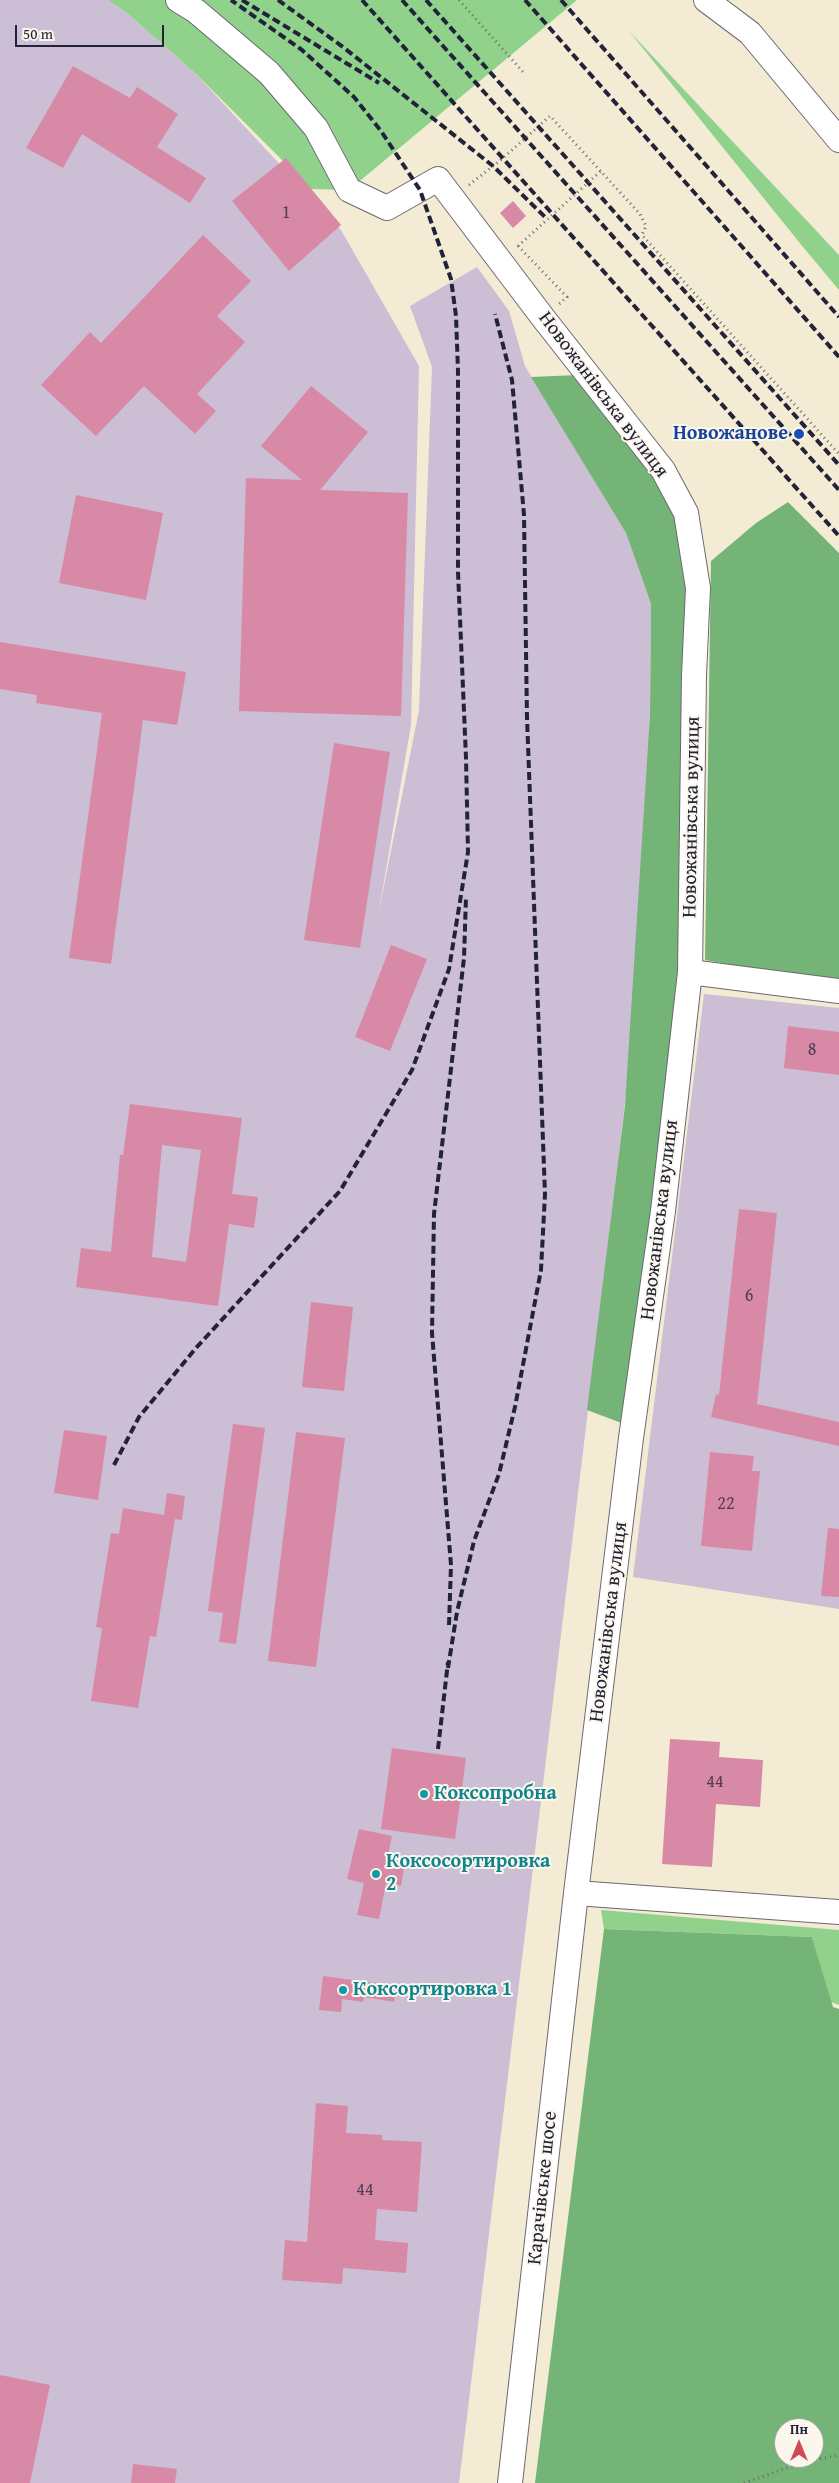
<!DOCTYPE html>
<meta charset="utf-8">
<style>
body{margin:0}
#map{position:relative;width:839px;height:2483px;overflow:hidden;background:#f4ebd4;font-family:"Gentium Book Plus",serif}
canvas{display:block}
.north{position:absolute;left:774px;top:2418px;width:50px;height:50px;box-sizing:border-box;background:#fbf7ec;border:1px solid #a4a2a5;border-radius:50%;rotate:0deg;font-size:14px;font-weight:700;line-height:20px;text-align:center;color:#22223b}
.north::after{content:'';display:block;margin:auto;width:18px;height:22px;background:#d1495b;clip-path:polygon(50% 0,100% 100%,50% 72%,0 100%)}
.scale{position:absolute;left:15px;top:25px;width:149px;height:22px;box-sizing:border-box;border:2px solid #22223b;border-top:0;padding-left:6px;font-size:15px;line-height:18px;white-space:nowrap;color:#22223b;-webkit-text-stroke:4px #fbf7ec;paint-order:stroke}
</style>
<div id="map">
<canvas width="839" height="2483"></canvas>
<div class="north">Пн</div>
<div class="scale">50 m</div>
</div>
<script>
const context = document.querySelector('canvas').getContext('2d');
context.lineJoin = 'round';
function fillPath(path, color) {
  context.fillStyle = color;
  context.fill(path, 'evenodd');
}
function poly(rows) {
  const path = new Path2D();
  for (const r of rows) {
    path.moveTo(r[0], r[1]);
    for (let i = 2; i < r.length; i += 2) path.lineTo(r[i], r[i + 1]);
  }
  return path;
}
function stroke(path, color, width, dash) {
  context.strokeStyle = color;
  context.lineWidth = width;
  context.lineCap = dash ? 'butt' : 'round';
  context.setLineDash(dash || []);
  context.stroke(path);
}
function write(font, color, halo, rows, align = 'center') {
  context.font = font + ' "Gentium Book Plus",serif';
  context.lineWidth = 4;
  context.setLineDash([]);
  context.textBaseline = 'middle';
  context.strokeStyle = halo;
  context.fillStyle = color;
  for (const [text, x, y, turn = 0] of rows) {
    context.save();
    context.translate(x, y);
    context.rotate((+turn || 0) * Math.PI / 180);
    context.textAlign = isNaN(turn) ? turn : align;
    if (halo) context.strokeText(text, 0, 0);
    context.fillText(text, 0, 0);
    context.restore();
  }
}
fillPath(poly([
 [0,0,108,0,127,13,194,72,341,230,419,366,411,725,378,916,419,710,432,367,410,306,477,267,509,311,525,366,626,533,651,604,649,792,626,1094,459,2483,0,2483],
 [704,994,839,1008,839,1609,633,1577]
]), '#ccbed4');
fillPath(poly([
 [108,0,577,0,349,190,311,189,194,72,127,13],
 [629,31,839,255,839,290,803,247],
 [601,1910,839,1930,839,2005,831,2002,812,1937,604,1929]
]), '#90d28b');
fillPath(poly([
 [578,375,671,484,693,559,690,972,624,1424,587,1410,625,1105,650,715,651,604,626,533,531,377],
 [788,502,839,553,839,985,705,960,711,561,756,523],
 [604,1929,812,1937,833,2007,839,2009,839,2483,535,2483],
 [784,2428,814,2428,814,2458,784,2458]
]), '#74b477');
fillPath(poly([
 [73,66,130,98,137,87,178,114,157,147,206,178,190,203,82,134,63,168,26,148],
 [286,158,341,225,289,271,232,201],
 [513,201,526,216,513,228,500,213],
 [203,235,251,281,217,316,245,342,197,394,216,411,195,434,144,386,96,436,41,385,90,332,101,343],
 [311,386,368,432,320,490,408,493,401,716,239,711,246,478,302,480,261,446],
 [76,495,163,513,146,600,59,583],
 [0,642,186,672,177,725,143,720,111,964,69,958,102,713,36,703,37,695,0,689],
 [334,743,390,752,360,948,304,940],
 [391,945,427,959,390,1051,355,1037],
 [788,1026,839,1032,839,1075,784,1068],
 [130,1104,242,1118,232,1194,258,1197,254,1228,229,1224,218,1306,76,1287,81,1248,111,1252,120,1155,123,1155],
 [162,1145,201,1150,186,1262,152,1257],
 [739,1209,777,1213,757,1404,839,1422,839,1446,711,1417,716,1394,719,1395],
 [311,1302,353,1307,344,1391,302,1387],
 [233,1424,265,1428,236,1644,219,1642,223,1613,208,1611],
 [64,1430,107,1436,98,1500,54,1493],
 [296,1432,345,1438,316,1667,268,1661],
 [710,1452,754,1456,752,1471,760,1471,752,1551,701,1546],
 [167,1493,185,1496,182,1520,175,1519,156,1637,150,1636,138,1708,91,1701,102,1628,96,1627,111,1533,119,1534,123,1508,164,1515],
 [828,1528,839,1529,839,1597,821,1596],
 [670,1739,720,1742,719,1757,763,1760,760,1807,716,1804,712,1867,662,1864],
 [392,1748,466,1758,455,1839,381,1829],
 [359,1829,392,1836,386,1865,404,1868,401,1886,386,1883,379,1919,357,1915,364,1883,347,1879],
 [323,1976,397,1986,394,2002,364,1997,363,2002,342,1999,341,2012,319,2010],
 [316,2103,348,2106,346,2133,382,2135,382,2140,422,2142,417,2212,377,2209,375,2240,408,2243,406,2273,343,2268,342,2284,282,2280,285,2240,307,2242],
 [0,2375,50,2385,30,2483,0,2483],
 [133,2464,177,2469,175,2483,131,2483]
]), '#d889a6');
const minor = poly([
 [178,0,196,11,269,73,316,128,349,190,387,208,438,179,544,319,663,470,686,513,698,588,694,675,690,972,663,1211,631,1438,576,1893,510,2483],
 [706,0,750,33,839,140],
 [690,972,839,991],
 [576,1893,839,1912]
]);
stroke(minor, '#6c6871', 26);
stroke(poly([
 [459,0,523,72],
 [469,185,502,159,550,116,640,214,646,226,642,235,839,454],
 [518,246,567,297,559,304],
 [744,2483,804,2462,839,2455]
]), '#6c6871', 3, [1, 4]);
stroke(minor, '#fff', 24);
stroke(poly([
 [242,0,379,83],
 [278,0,343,47,493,166,547,219],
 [362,0,839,536],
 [402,0,839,490],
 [426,0,839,465],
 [525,0,839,357],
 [561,0,839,317],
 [114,1465,139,1417,196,1348,340,1191,412,1070,449,969,468,852,466,758,458,572,458,371,456,316,451,279,420,190,381,131,354,97,302,50,231,0],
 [449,1625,451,1565,432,1333,434,1214,464,958,466,897],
 [448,1668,457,1612,474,1541,499,1474,515,1407,541,1270,545,1194,527,718,524,515,512,380,495,314],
 [438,1749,448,1662]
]), '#22223b', 4, [8, 4]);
stroke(poly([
 [518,246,601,171]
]), '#6c6871', 3, [1, 4]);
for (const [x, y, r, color] of [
 [799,434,6,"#1a4fb4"],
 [424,1794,5,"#0f9aa8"],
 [376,1874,5,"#0f9aa8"],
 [343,1990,5,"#0f9aa8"]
]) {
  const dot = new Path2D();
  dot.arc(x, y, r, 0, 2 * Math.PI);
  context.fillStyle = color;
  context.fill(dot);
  stroke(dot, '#fbf7ec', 2);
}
write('18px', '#503c56', null, [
 ["1",286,213],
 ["8",812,1050],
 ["6",749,1296],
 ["22",726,1504],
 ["44",715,1782],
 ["44",365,2190]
]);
write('20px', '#22223b', '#fbf7ec', [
 ["Новожанівська вулиця",603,395,53],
 ["Новожанівська вулиця",692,817,-89],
 ["Новожанівська вулиця",660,1220,-83],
 ["Новожанівська вулиця",609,1622,-83],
 ["Карачівське шосе",543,2188,-84]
]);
write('bold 20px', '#164399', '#fbf7ec', [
 ["Новожанове",788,434]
], 'right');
write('bold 20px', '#0d838f', '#fbf7ec', [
 ["Коксопробна",434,1794],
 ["Коксосортировка",386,1862],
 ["2",386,1885],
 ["Коксортировка 1",353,1990]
], 'left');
</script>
